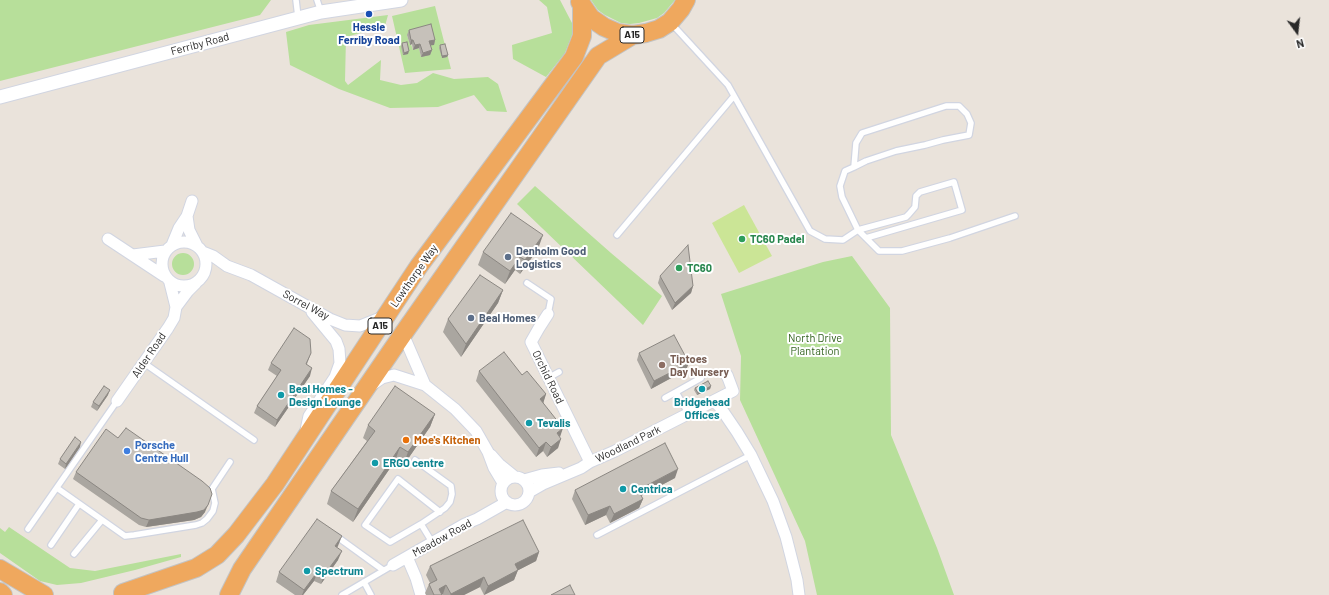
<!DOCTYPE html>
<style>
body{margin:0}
#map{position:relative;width:1329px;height:595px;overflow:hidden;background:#eae3db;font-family:Barlow,sans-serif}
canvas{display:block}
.north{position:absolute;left:1277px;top:12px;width:40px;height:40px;-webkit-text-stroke:3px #fff;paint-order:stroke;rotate:165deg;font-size:11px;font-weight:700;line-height:16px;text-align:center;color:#292929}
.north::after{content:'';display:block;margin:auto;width:14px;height:18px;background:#292929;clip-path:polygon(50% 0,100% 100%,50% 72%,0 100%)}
</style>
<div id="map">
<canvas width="1329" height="595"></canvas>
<div class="north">N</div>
</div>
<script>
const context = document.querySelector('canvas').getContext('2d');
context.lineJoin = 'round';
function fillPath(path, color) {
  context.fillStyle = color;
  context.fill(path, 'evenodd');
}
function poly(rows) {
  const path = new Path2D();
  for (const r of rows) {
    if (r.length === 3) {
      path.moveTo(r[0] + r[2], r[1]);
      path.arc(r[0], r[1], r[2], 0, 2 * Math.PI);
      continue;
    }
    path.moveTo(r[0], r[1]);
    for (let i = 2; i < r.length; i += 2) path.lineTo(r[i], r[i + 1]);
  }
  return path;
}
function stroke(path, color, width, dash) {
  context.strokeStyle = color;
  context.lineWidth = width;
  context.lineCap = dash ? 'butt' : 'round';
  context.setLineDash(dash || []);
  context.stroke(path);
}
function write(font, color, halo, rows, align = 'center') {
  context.font = font + ' Barlow,sans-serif';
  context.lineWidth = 4;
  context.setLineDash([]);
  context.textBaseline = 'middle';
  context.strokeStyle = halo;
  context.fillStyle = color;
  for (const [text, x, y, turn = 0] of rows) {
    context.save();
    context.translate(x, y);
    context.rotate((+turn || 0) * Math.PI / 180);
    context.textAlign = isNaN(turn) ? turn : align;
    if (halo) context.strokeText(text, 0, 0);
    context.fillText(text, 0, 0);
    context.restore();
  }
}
fillPath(poly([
 [0,0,271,0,260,15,0,81],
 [539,0,560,0,572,23,572,35,565,53,546,77,513,59,512,45,552,33,547,7],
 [591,0,675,0,664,13,657,18,639,23,630,24,621,23,605,15,598,10],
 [435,6,451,69,405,73,392,16],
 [407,35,434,44,427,46,421,57,419,48,413,50,411,44,410,45],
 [388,15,385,26,346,37,345,81,348,85,381,60,380,80,401,85,417,83,433,73,454,79,488,77,498,84,507,112,487,111,474,95,438,107,390,108,339,89,290,65,286,32,309,25],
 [535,186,611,253,662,296,643,325,517,204],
 [183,264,11],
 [852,256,890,308,891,435,937,548,954,595,817,595,805,541,740,400,741,356,721,294,823,262],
 [9,527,70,568,95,571,181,554,181,557,135,570,81,583,57,585,40,581,0,553,0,528,5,532]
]), '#b7df9a');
fillPath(poly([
 [744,205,772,256,739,273,712,223]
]), '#cbe596');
const service = poly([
 [296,0,298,17],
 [317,0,321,12],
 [671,23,728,85,810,231,825,239,843,240,858,230,842,197,840,186,845,171,854,167,866,161,896,151,925,145,943,140,969,135,971,123,967,114,959,106,946,106,862,133,856,143,854,167],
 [617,235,734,96],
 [866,238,962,210,954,182,920,192,916,196,915,207,909,214,906,217,858,230,879,251,902,251,950,238,1015,216],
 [527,283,551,299,548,314],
 [144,363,254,440],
 [548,378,559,372],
 [665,398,676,392],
 [688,413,676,392,701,378],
 [415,460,451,486,452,494,450,502,445,508,421,524,432,542],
 [57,488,125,536,134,535,196,525,202,523,207,519,213,511,215,503,212,489,230,462],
 [421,524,390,542,365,525,398,479,440,512],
 [28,529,117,401],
 [597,535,751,455],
 [336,536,383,570],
 [51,545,79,504],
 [74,554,102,520],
 [364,582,371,595],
 [342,595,393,565]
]);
const minor = poly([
 [187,216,189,230,197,246],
 [108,239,164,276],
 [184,264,22],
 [172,245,179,228,187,216,192,201],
 [203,252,213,256,227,266,251,275,330,319,345,325,360,326,385,316],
 [133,255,165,251],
 [170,283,176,307],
 [548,314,539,328,531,342,590,462],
 [403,334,425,385],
 [372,385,382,378,394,375,425,385,455,409,476,431,488,452,494,468,503,483],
 [117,401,168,328,174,318,176,307,188,291,196,283],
 [714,401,720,407,737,432,751,455,773,501,786,537,797,580,799,595],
 [306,430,309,416,335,377,340,363,339,349,336,341,312,312],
 [491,455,499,464,515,477],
 [515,491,14],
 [524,480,542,475,559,473],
 [529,492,543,484,581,468,590,462,615,451,733,391,727,375],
 [407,557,416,578,421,595],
 [393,565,465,524,477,519,507,502]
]);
const tertiary = poly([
 [0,97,321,12,401,0]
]);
const trunk = poly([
 [580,2,591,18,604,27,618,33,633,35,646,33,659,29,670,22,681,9,686,0],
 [0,569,44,595],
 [0,592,3,595],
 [123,593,196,568,217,555,236,535,275,484,419,266,574,57,582,36,582,6],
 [229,595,242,569,403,334,598,56,633,35]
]);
stroke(service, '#d1d5e1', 8);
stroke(minor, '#d1d5e1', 13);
stroke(tertiary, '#d1d5e1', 15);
stroke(trunk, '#c3c3c3', 20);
stroke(service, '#fff', 5.5);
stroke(minor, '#fff', 11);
stroke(tertiary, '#fff', 13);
stroke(trunk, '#efa85e', 18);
fillPath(poly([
 [409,30,435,40,434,45,430,45,432,50,430,55,421,57,419,48,413,50,412,44,410,45,407,35],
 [402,43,408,54,403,55,401,46],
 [440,45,448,55,447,57,442,58,439,48],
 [538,249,520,274,515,270,505,284,478,265,483,252],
 [660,276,693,286,691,293,672,310,658,283],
 [503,290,498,303,461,357,443,332,448,319],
 [311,353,307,364,310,376,275,427,254,413,257,406,277,376,268,370,271,363],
 [639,353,686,370,651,389,637,360],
 [479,371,522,375,546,394,543,402,560,437,558,448,547,457,543,451,536,457,476,381],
 [711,386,710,389,697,395,694,390,695,388],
 [108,395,97,411,91,407,93,402],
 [435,414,430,427,403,466,395,461,353,522,327,504,331,491,367,441,363,438,368,425],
 [80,447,65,469,58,464,60,459],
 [76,472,205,512,201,517,194,520,146,527,139,525,73,479],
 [675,478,641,496,643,499,639,508,610,523,606,515,585,525,572,499,575,490],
 [338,546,337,548,338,560,321,584,314,581,303,595,295,595,276,582,279,572],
 [539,552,536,561,518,570,514,580,484,595,480,587,464,595,443,595,443,594,442,595,426,595,425,593,429,584,430,583,426,575,430,566]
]), '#aaa6a0');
fillPath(poly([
 [411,40,413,40,412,44,410,45],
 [435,40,434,45,427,46,429,41],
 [420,44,419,48,413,50,415,45],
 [432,50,430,55,421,57,423,53],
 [409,51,408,54,403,55,404,53],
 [448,55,447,57,442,58,442,56],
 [543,235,538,249,520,274,525,260],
 [520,257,515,270,505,284,510,271],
 [693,286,691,293,672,310,675,303],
 [503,290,498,303,461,357,466,344],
 [689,363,686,370,651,389,654,381],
 [312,368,310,376,275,427,277,420],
 [711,386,710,389,697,395,698,393],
 [110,390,108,395,97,411,99,406],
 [546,394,543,404,540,399],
 [435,414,430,427,403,466,408,452],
 [563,428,560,437,557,433],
 [561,439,558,448,547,457,551,447],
 [81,442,80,447,65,469,66,464],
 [546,442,543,451,536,457,539,448],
 [400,447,395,461,353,522,358,509],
 [678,469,675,478,635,499,638,490],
 [643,499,639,508,610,523,614,514],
 [208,505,205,512,201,517,194,520,146,527,149,520],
 [610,506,606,515,585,525,588,515],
 [342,536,338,546,331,555,335,546],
 [342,551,338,560,321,584,324,575],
 [539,552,536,561,511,574,515,564],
 [518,570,514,580,484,595,488,586],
 [318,571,314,581,303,595,302,595,304,590],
 [484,577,480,587,464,595,450,595,451,594],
 [446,585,443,594,441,595,439,589]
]), '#8b8782');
const building = poly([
 [431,24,435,40,429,41,432,50,423,53,420,44,415,45,413,40,411,40,409,30,431,24],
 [407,42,409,51,404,53,402,43,407,42],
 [445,44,448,55,442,56,440,45,445,44],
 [511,213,543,235,525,260,520,257,510,271,483,252,511,213],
 [688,245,693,286,675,303,660,276,688,245],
 [480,275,503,290,466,344,448,319,480,275],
 [294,328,310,339,311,353,306,364,312,368,277,420,257,406,281,370,271,363,294,328],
 [674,335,689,363,654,381,639,353,674,335],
 [504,352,522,375,527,371,546,394,540,399,563,428,557,433,561,439,551,447,546,442,539,448,479,371,504,352],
 [708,381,711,386,698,393,695,388,708,381],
 [104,386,110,390,99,406,93,402,104,386],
 [395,386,435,414,408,452,400,447,358,509,331,491,375,431,368,425,395,386],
 [126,428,202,481,210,488,212,494,208,505,204,510,197,512,149,520,141,518,76,472,106,429,118,438,126,428],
 [75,437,81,442,66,464,60,459,75,437],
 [665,443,678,469,638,490,643,499,614,514,610,506,588,515,575,490,665,443],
 [317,519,342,536,335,546,342,551,324,575,318,571,304,590,279,572,317,519],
 [523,520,539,552,515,564,518,570,488,586,484,577,451,594,446,585,439,589,442,595,434,595,429,584,437,580,430,566,523,520],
 [570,585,575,595,551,595,570,585]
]);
fillPath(building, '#c6c1ba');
stroke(building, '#8b8782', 1);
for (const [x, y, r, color] of [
 [369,14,4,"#1a4fb4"],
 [742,239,4,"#2e9e5b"],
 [508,257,4,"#5c6f8a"],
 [679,268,4,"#2e9e5b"],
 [471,318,4,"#5c6f8a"],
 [662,365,4,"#8d6e63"],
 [702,389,4,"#0f9aa8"],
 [281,395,4,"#0f9aa8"],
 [529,423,4,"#0f9aa8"],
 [406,440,4,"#e8710a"],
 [127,451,4,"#3f7fe0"],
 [375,463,4,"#0f9aa8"],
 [623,489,4,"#0f9aa8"],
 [307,571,4,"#0f9aa8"]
]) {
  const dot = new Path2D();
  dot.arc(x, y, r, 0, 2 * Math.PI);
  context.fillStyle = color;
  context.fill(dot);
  stroke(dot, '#fff', 1.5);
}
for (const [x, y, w] of [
 [632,35,24],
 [380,326,24]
]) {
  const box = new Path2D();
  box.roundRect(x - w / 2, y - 8, w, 16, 3);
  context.fillStyle = '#fff';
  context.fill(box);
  stroke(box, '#292929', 1);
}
write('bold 10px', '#292929', null, [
 ["A15",632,35],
 ["A15",380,326]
]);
write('bold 11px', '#164399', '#fff', [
 ["Hessle",369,27],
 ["Ferriby Road",369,40]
]);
write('11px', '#292929', '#fff', [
 ["Ferriby Road",200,44,-15],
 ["Lowthorpe Way",414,276,-55],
 ["Sorrel Way",306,305,28],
 ["Alder Road",149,355,-56],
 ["Orchid Road",548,377,64],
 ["Woodland Park",628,444,-26],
 ["Meadow Road",442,538,-29]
]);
write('bold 11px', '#27864d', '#fff', [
 ["TC60 Padel",750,239],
 ["TC60",687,268]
], 'left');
write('bold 11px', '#4e5e75', '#fff', [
 ["Denholm Good",516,251],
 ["Logistics",516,264],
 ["Beal Homes",479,318]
], 'left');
write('11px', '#31621d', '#fff', [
 ["North Drive",815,338],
 ["Plantation",815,351]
]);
write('bold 11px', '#785e54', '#fff', [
 ["Tiptoes",670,359],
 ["Day Nursery",670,372]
], 'left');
write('bold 11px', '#0d838f', '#fff', [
 ["Beal Homes -",289,389],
 ["Design Lounge",289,402],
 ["Bridgehead",702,402,"center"],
 ["Offices",702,415,"center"],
 ["Tevalis",537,423],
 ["ERGO centre",383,463],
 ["Centrica",631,489],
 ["Spectrum",315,571]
], 'left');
write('bold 11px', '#c56008', '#fff', [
 ["Moe's Kitchen",414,440]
], 'left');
write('bold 11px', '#366cbe', '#fff', [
 ["Porsche",135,445],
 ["Centre Hull",135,458]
], 'left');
</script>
